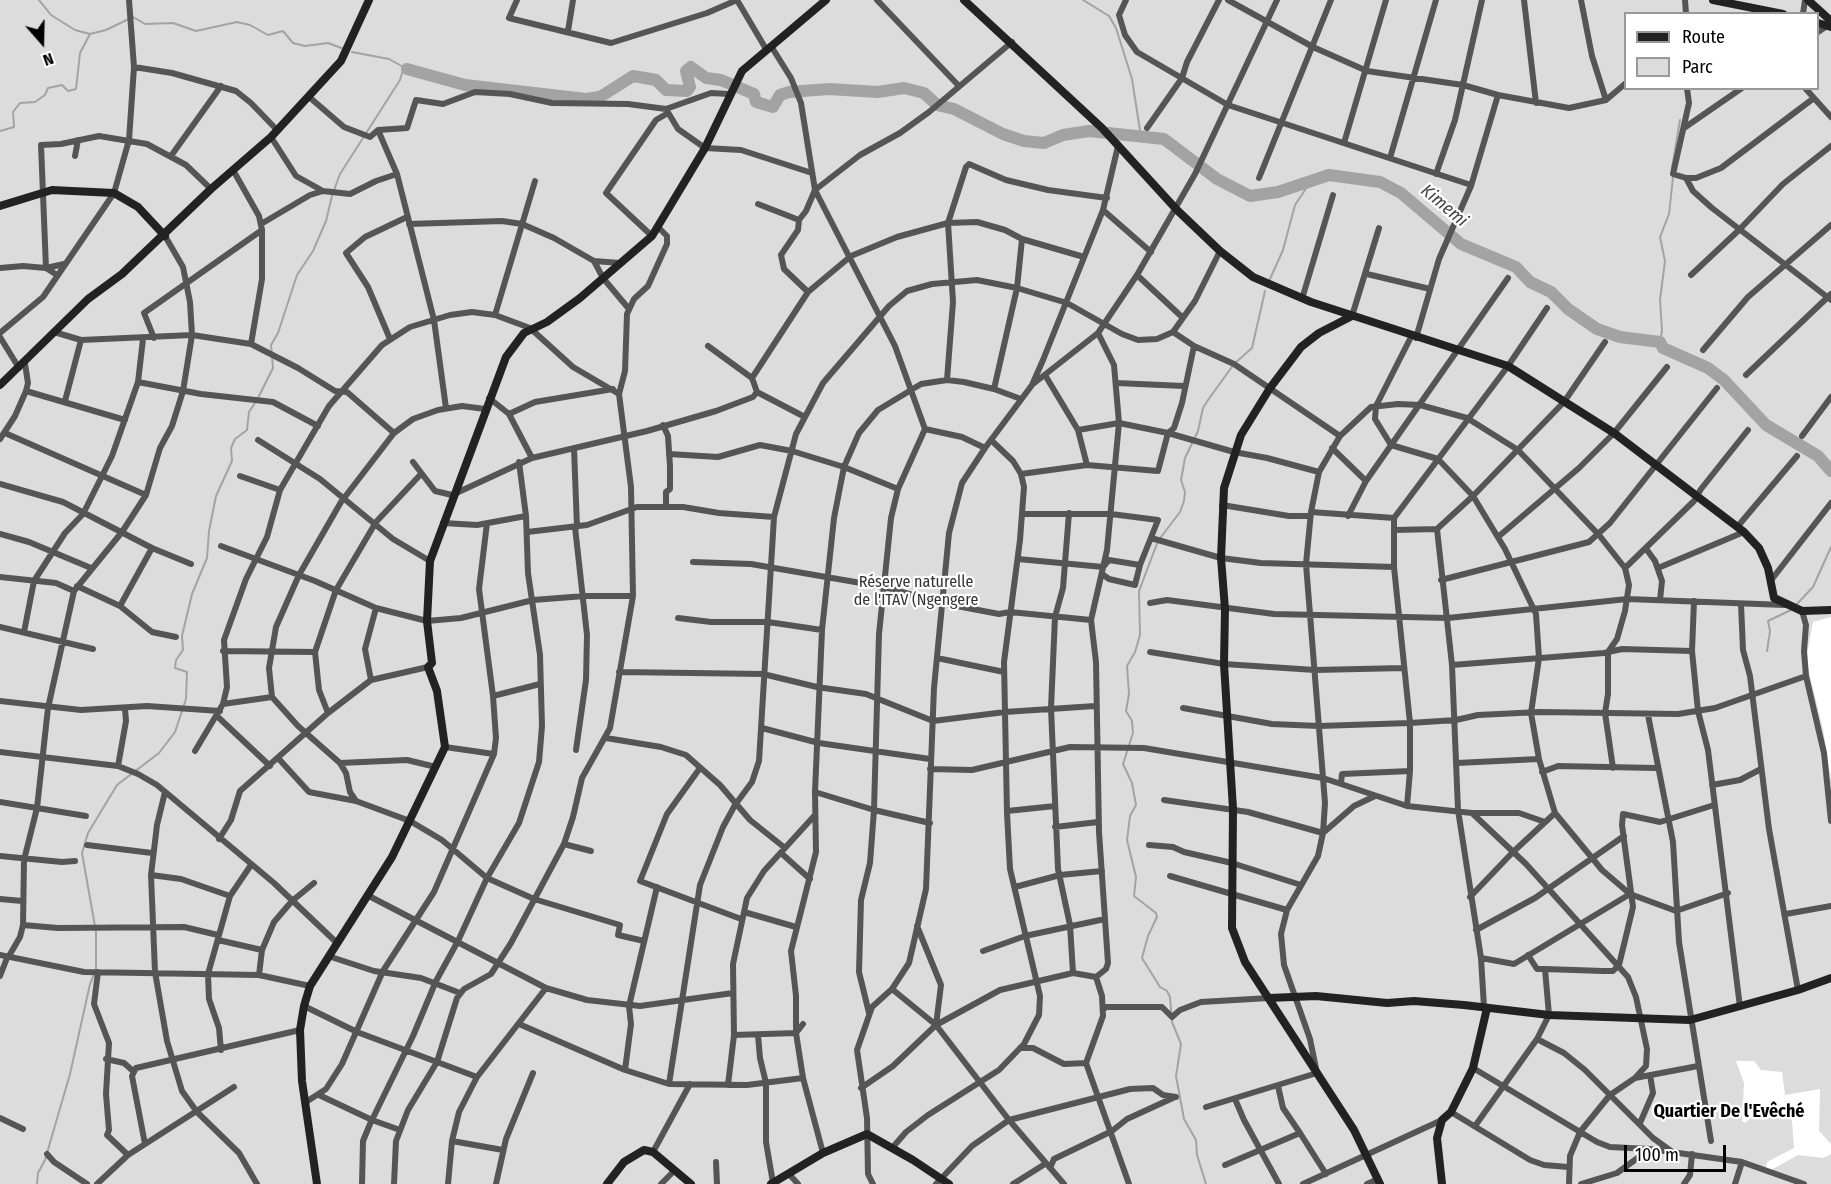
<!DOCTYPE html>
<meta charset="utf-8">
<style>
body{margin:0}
#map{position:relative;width:1831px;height:1184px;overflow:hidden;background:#fff;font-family:"Fira Sans Condensed",sans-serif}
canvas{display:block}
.legend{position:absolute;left:1624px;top:12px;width:195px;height:78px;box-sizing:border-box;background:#fff;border:2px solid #999;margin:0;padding:8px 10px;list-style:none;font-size:18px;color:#000}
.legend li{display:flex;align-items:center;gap:12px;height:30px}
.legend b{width:30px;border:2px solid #999}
.north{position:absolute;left:12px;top:12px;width:60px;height:60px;-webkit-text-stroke:4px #fff;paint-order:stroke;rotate:160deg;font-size:16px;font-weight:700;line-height:24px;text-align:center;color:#000}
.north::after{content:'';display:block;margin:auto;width:21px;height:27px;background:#000;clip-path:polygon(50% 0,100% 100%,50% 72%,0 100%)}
.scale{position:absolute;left:1624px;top:1145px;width:102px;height:27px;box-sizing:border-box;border:3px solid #000;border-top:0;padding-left:8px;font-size:18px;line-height:21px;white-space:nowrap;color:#000;-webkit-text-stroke:4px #fff;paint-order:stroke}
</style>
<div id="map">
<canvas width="1831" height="1184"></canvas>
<ul class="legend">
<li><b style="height:8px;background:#222"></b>Route</li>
<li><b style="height:16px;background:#dcdcdc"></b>Parc</li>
</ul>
<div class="north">N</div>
<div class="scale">100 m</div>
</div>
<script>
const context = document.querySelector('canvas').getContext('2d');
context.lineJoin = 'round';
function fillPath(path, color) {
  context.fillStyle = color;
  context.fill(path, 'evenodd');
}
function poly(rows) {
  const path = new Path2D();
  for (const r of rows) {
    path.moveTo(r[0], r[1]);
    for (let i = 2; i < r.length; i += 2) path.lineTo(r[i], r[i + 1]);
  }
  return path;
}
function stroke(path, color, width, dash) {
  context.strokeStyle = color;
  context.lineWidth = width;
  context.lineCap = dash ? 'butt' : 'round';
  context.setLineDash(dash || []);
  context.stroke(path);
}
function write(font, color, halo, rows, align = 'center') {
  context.font = font + ' "Fira Sans Condensed",sans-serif';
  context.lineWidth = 4.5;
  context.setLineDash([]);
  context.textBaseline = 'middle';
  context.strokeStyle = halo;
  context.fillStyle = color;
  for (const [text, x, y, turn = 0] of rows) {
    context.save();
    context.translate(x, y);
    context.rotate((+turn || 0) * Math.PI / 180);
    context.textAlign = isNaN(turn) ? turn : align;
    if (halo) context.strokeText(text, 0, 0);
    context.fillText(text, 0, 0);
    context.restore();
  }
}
fillPath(poly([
 [0,0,1831,0,1831,617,1813,622,1806,660,1823,729,1831,780,1831,1144,1819,1131,1820,1089,1785,1095,1782,1072,1761,1070,1754,1061,1736,1061,1744,1083,1742,1121,1745,1123,1753,1116,1763,1120,1784,1109,1792,1121,1794,1148,1767,1162,1766,1168,1771,1170,1798,1155,1823,1158,1831,1154,1831,1184,0,1184],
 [1626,14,1818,14,1818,88,1626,88]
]), '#dcdcdc');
stroke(poly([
 [39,0,51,15,75,30,90,34,106,30,133,17,145,24,173,23,196,31,237,22,250,25,268,35,283,31,293,43,305,46,328,43,344,49],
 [1083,0,1109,16,1116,28,1132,79,1141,137],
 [0,131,14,127,13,112,20,103,35,102,45,95,48,88,62,85,68,91,76,89,80,53,90,34],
 [1672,168,1680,120],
 [334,190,340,174,400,80,402,73,407,69,389,59,352,52],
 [1270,279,1283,250,1295,205,1313,178],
 [1660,342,1662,331,1660,300,1665,261,1660,237,1669,214,1673,177],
 [258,398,273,368,271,345,278,333,297,275,313,251,326,221,332,196],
 [1795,606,1813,587,1831,547],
 [1767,651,1770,631,1768,621,1791,610],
 [37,1184,38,1173,45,1160,70,1074,90,984,96,970,96,932,82,853,88,833,117,785,159,753,175,732,186,699,187,672,175,668,176,660,183,650,182,636,192,594,207,558,209,531,216,496,232,461,231,448,235,439,247,430,249,412,255,403],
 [1206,1184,1197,1155,1196,1140,1184,1119,1176,1076,1181,1044,1172,1022,1170,997,1167,991,1160,987,1142,958,1148,936,1157,917,1156,913,1134,896,1136,877,1127,840,1130,816,1136,805,1132,783,1123,764,1133,733,1132,721,1126,711,1129,694,1127,666,1135,652,1140,635,1139,591,1158,541,1180,512,1184,501,1185,492,1181,480,1185,458,1198,431,1203,408,1208,400,1234,364,1252,348,1265,291]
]), '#a3a3a3', 2);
stroke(poly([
 [407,69,465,85,586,99,600,97,633,76,656,80,666,90,687,91,690,87,686,71,691,67,706,78,721,80,754,94,756,102,773,107,780,95,789,92,829,89,878,92,904,88,924,93,937,105,954,109,1003,134,1024,141,1044,143,1063,135,1089,131,1164,139,1217,179,1250,196,1278,192,1329,175,1380,182,1401,193,1461,244,1516,267,1530,282,1551,292,1568,309,1597,329,1620,337,1660,342,1663,348,1708,368,1724,380,1766,425,1818,456,1831,471]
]), '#a3a3a3', 12);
stroke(poly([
 [517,0,509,18,611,43,707,13,737,0],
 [737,0,766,49],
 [877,0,958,85],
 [1126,0,1119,15,1125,35,1137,52,1228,105,1471,185],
 [1228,0,1313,47,1367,71,1463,85,1498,95,1569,108,1606,100,1626,83],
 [1524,0,1536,103],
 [1581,0,1592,56,1606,100],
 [1685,0,1686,14],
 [1803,14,1805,0],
 [568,31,573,0],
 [1818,32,1827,26],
 [771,46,791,78,801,103,815,190,895,346,925,429,962,437,985,448],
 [134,67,172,73,236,91,251,103,277,130],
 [1687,88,1689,103,1673,174,1686,178,1696,178,1721,168,1814,98],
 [1805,88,1831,117],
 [308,96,344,127,370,137,378,130,407,128,416,100,443,104,475,92,510,94,552,103,628,104,666,109,711,93,729,94],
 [666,109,678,129,705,148,741,150,812,173],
 [1147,128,1182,78,1187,62,1219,0],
 [1684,128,1742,88],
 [378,130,397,174],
 [271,137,296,176,323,191,350,194,376,181,397,174,434,320,446,408],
 [1344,143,1386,0],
 [75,156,78,140],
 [171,156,221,86],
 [1390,158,1436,0],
 [233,170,259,216,262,230,262,279,251,344],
 [1436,174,1455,120,1482,0],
 [1259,178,1331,0],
 [1686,178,1693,191,1712,208,1831,300],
 [758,204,799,220],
 [1103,210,1151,252],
 [261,224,310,195,323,191],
 [409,224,502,221,522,224,554,238,594,261,620,263],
 [652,236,606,193,656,120,668,113],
 [594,261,603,278,629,309],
 [0,268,23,266,46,268,64,264],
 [1367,274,1430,289],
 [57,275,46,268,41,145,61,144,99,136,147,144,186,165,211,189],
 [1137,275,1182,317],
 [1691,275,1739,230,1783,184,1831,146],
 [808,292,784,269,781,255,798,230,799,220,806,211,815,190,860,155,900,133,929,112,1012,42],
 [1302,299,1333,195],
 [495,315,535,181],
 [1352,316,1379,228],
 [54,332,81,340,192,335,251,344,298,368,335,391,347,392,394,433],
 [1173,332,1195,301,1220,251],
 [0,333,43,297,114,193,129,140,134,67,129,0],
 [1412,335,1376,406,1375,419,1391,445,1438,459,1473,496,1505,549,1536,614,1539,658,1531,713,1539,759,1555,813,1602,870,1630,894,1676,911,1728,893],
 [0,337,19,368],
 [154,338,144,313,262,230],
 [1416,338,1439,259,1471,186,1498,95],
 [390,339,368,287,346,253,365,237,407,217],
 [708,346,752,378],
 [1194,346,1234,364,1340,436],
 [1703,350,1748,297,1831,225],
 [1045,375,1078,430,1087,465],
 [1746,375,1831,294],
 [947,380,953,302,948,223,966,167,969,164,1006,180,1048,190,1107,198],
 [138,382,201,394,273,402,318,426],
 [1116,383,1184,386],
 [1033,384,1098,333,1137,275,1195,174,1277,0],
 [994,389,1017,288,1022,239],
 [26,391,125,420],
 [757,392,752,378,808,292,851,256,897,237,948,223,977,222,1005,230,1022,239,1084,257],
 [757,392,803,416],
 [619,394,625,371,627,314,634,299,648,286,667,244,667,236,658,227],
 [489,398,509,414,532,458],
 [65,401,81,340],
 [509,414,535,402,613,389],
 [663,425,668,436,670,466,670,489,666,492,666,506],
 [5,433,146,495],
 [1802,436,1831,397],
 [0,439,15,416,26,391,28,383,25,364],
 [258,440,320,479,393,539,430,561],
 [574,448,577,527],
 [1332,448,1366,481],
 [669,454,718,457,760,445,792,451,844,467,898,489],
 [413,462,435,491,452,495,532,458,647,431,716,411,753,397,757,392],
 [1021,474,1087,465,1158,471,1168,433,1119,423,1078,430],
 [240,476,280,490],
 [0,484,63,502,152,548,191,564],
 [1222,505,1289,516,1310,516],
 [1311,512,1394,518],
 [1069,513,1063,588,1055,617,1051,708,1058,869,1070,925,1073,973],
 [1348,516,1366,481,1508,278],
 [443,523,477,525,526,516],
 [1738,526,1797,456],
 [575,527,587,635,586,680,576,750],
 [1437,529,1452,665,1458,810,1481,958,1484,1007],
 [1394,530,1437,529,1473,496,1564,402,1605,342],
 [527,532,587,525,637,507,683,507,719,513,774,517],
 [0,534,29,542,91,568],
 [1498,537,1579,468,1614,433,1667,367],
 [1151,538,1221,558,1261,563,1394,567],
 [221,546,315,581,376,608,427,621,461,618,533,600,585,596,633,596],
 [1647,550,1655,561,1662,581,1660,600],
 [1018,559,1103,567,1109,560,1140,565,1158,520,1111,514,1023,514],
 [693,562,751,564,884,587,941,603,999,614,1010,612,1091,620],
 [1625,568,1694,501,1701,489,1748,430],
 [1658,568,1744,532],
 [1102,574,1109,579,1135,585,1140,565],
 [0,577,56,583,74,591],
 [1772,579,1831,503],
 [1441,580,1589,542,1610,523,1717,388],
 [77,586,120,606,152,632,176,637],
 [1694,601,1692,651,1698,711,1708,750,1740,1007],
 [1150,603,1167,600,1274,614,1448,618,1627,599,1785,605],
 [1741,604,1743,650,1750,676,1769,829,1798,990],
 [120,606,152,548],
 [1802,611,1806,625,1804,651,1806,676,1824,753,1831,821],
 [678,618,711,622,768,622,822,630],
 [0,627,93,649],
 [24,632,34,581,65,533,83,514,112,456,138,382,143,339],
 [223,651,315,652],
 [1150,652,1224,664,1315,670,1404,668],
 [937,658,1004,672],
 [1452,665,1604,653,1622,649,1692,651],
 [619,672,763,674,817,687,866,694,933,721,1005,712,1095,706],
 [371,680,365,649,376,608],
 [493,696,540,684],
 [0,701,81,710,147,706,220,711],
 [223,704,272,697],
 [1183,708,1272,724,1319,726,1410,723,1456,720,1478,715,1540,712,1678,714,1715,708,1806,676],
 [328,713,319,690,315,652,336,590,376,522,421,474],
 [1648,715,1673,842,1679,942,1711,1141],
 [218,717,270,766],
 [762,728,819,743,930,759],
 [606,738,661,747,686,755,720,785,750,820,785,848],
 [445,747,494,754],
 [195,751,223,704,227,687,224,640,246,579,267,537,280,490,329,406,382,345,410,327,450,315,472,312,495,315,530,328,573,367,619,394,631,487,633,596,610,728,582,778,573,817,564,844,511,943,491,974,464,989,457,998,437,1062,408,1110,396,1141,394,1184],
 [0,752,118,766,138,774,157,785,274,883,337,943],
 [278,758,309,792,356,801,410,821,442,840,487,878,534,899,620,925,618,935,644,941],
 [340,763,407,760,436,767],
 [1457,763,1539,759],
 [118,766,126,721,125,709],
 [700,768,667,814,640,881,741,919],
 [930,769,972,770,1070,747,1144,748,1323,778,1407,806,1472,813,1526,864,1628,977,1636,997,1647,1049,1646,1066,1635,1078],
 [1542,772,1558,766,1656,768],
 [1341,783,1342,774,1410,771],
 [1712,785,1740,780,1761,769],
 [165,792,157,825,151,875,155,972,167,1041,182,1091,197,1112,239,1153,257,1184],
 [815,792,874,810,930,823],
 [1164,800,1248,812,1323,833,1354,806,1375,796],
 [356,801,350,792,346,773,340,763,298,726,272,697,269,668,276,627,299,575,341,502,394,433,413,419,438,410,462,406,485,409],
 [0,802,86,816],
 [1407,806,1410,771,1410,723,1394,567,1394,518,1508,366,1547,308],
 [1007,811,1055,806],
 [1473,813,1519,813,1545,822],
 [1055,827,1098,822],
 [219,839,231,820,240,791,328,713,371,680,428,667],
 [564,844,591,851],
 [87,845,152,853],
 [1149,845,1173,847,1184,852,1232,863,1301,885],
 [781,853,810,879],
 [0,856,62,862,75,861],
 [151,875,181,879,230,896],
 [1170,876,1287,910],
 [1015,887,1060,875,1102,871],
 [367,895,546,988,587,1000,640,1006,733,993],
 [1470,897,1513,852,1555,813],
 [0,899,22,901],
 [744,912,796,927],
 [1786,914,1831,906],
 [23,925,58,928,184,927,218,935],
 [917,926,941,985,936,1025],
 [1476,930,1535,898,1624,836],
 [218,940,262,950],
 [983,951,1025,936,1105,919],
 [0,955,84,972,259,975,310,986],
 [9,956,20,937,23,925,24,860,37,808,48,708,74,591,122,532,146,495,160,448,172,426,183,391,192,335,190,302,183,267,165,236],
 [328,956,374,971,421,978,460,993],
 [1481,958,1514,964,1630,894],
 [1545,969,1603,971,1613,971,1619,965,1633,907,1622,825,1623,814,1660,822,1714,805],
 [98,972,94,1004,109,1043,106,1094,109,1130,107,1135,128,1155],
 [259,975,262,950,274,922,292,901,314,883],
 [0,976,7,958],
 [1096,977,1106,969,1108,963,1099,832,1096,662,1091,620,1107,550,1119,423,1114,365,1098,333],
 [1096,977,1102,996,1103,1016,1086,1063,1129,1184],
 [892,989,936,1025,1009,1120,1064,1184],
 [304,1006,357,1032,477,1077],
 [1103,1010,1106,1007,1162,1007,1172,1017,1180,1010,1201,1002,1269,998],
 [869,1013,859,972,861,900,870,863,874,810,879,634,891,518,898,489,925,429],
 [519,1024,625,1070,669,1084,747,1085,803,1078],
 [734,1035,796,1033,803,1024],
 [758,1035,760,1058,766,1083,766,1142,773,1183],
 [1537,1039,1564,1053,1585,1070,1653,1138,1671,1151],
 [1020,1048,1033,1048,1064,1064,1086,1063],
 [221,1050,219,1028,209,999,208,974,230,896,251,865],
 [106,1059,124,1063,133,1071],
 [1473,1068,1597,1142,1610,1147,1649,1149],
 [625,1070,631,1024,629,1006,657,887],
 [669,1084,700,885,723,827,735,805,752,782,759,761,774,517,796,434,823,383,889,306,907,291,932,284,977,280,1017,288,1067,303,1122,334,1138,340,1157,339,1173,332,1194,346,1182,403,1174,428,1168,433,1234,452,1267,458,1319,472],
 [728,1085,734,1035,733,964,747,898,764,871,815,815],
 [861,1088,893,1066,936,1025,1000,990,1073,973,1096,977],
 [319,1095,372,1120,400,1130],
 [1235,1099,1244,1120,1279,1184],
 [306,1102,326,1089,342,1064,383,971,434,892,494,754,496,738,493,696,479,589,487,523],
 [1206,1107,1317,1073,1310,1039,1284,965,1281,934,1287,910,1318,856,1323,833,1325,803,1306,564,1311,512,1319,472,1340,436,1371,407,1398,404,1420,405,1467,418,1518,450,1599,535,1625,568,1629,585,1625,611,1617,639,1608,652,1608,694,1605,713,1613,768],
 [1451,1112,1530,1160,1544,1165,1568,1167],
 [0,1118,23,1129],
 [1640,1123,1653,1093,1650,1075],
 [1475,1126,1537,1039,1549,1015,1545,969,1537,969,1528,955],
 [1300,1133,1326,1174],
 [452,1141,503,1150],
 [145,1144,132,1076,136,1068,300,1030],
 [893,1147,906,1132,928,1115,999,1070,1024,1044,1039,1015,1040,996,1010,869,1007,813,1004,662,1020,540,1024,487,1021,474,1013,461,991,440],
 [653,1152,690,1084],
 [823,1153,803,1078,796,1033,796,996,791,951,816,852,815,792,822,630,834,518,844,467,859,433,878,410,921,384,947,380,964,382,994,389,1021,399],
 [47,1154,54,1162,87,1184],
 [716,1162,717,1184],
 [1225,1165,1300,1133,1283,1108,1278,1086],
 [1050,1168,1054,1159,1112,1131,1127,1119,1175,1097],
 [789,1174,798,1184],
 [97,1184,128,1155,234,1087],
 [362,1184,363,1141,370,1124,413,1036,436,981,458,941,487,878,519,823,539,762,542,726,540,655,528,573,526,516,519,462],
 [448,1184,452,1141,459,1112,477,1077,546,988],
 [496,1184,506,1139,533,1073],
 [661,1184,674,1171],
 [873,1184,868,1174,867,1118,857,1050,872,1007,892,989,909,963,926,889,934,688,949,533,962,483,985,448,1032,385,1043,360,1103,210,1118,146],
 [936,1184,972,1146,1009,1120,1130,1089,1153,1088,1163,1095,1176,1097],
 [1013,1184,1045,1164],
 [1303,1184,1442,1120],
 [1367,1184,1378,1179],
 [1569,1184,1570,1156,1580,1132,1610,1095,1635,1078,1698,1066],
 [1581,1184,1617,1173,1650,1149,1742,1162,1804,1184],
 [1684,1184,1690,1175,1692,1154],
 [1735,1184,1742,1162]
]), '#555', 6);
stroke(poly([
 [964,0,1102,128,1177,210,1220,251,1253,277,1311,302,1508,366,1614,433,1744,532,1759,548,1768,568,1774,598,1802,611,1831,610],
 [1713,0,1783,14],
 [1808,0,1831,21],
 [1818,23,1831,27],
 [0,206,52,190,114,193,138,207,165,236],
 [1352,316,1319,333,1301,347,1270,388,1241,435,1224,488,1221,558,1225,609,1224,664,1233,809,1232,928,1245,962,1354,1130,1380,1184],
 [0,385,88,299,122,274,211,189,271,137,341,61,369,0],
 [1269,998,1316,996,1387,1003,1414,1001,1464,1005,1549,1015,1690,1020,1798,990,1831,978],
 [317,1184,302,1081,300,1030,304,1006,310,986,392,857,445,747,437,691,428,667,432,663,427,621,430,561,506,357,524,333,547,322,580,298,652,236,705,148,742,71,826,0],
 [607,1184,624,1162,644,1150,653,1152,691,1184],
 [771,1184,823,1153,867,1134,913,1160,949,1184],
 [1442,1184,1437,1138,1442,1120,1451,1112,1473,1068,1487,1008]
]), '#222', 8);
write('16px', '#333', '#fff', [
 ["Réserve naturelle",916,583],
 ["de l'ITAV (Ngengere",916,601]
]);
write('italic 18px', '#444', '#fff', [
 ["Kimemi",1444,206,40]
]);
write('bold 18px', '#000', '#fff', [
 ["Quartier De l'Evêché",1729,1112]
]);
</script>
